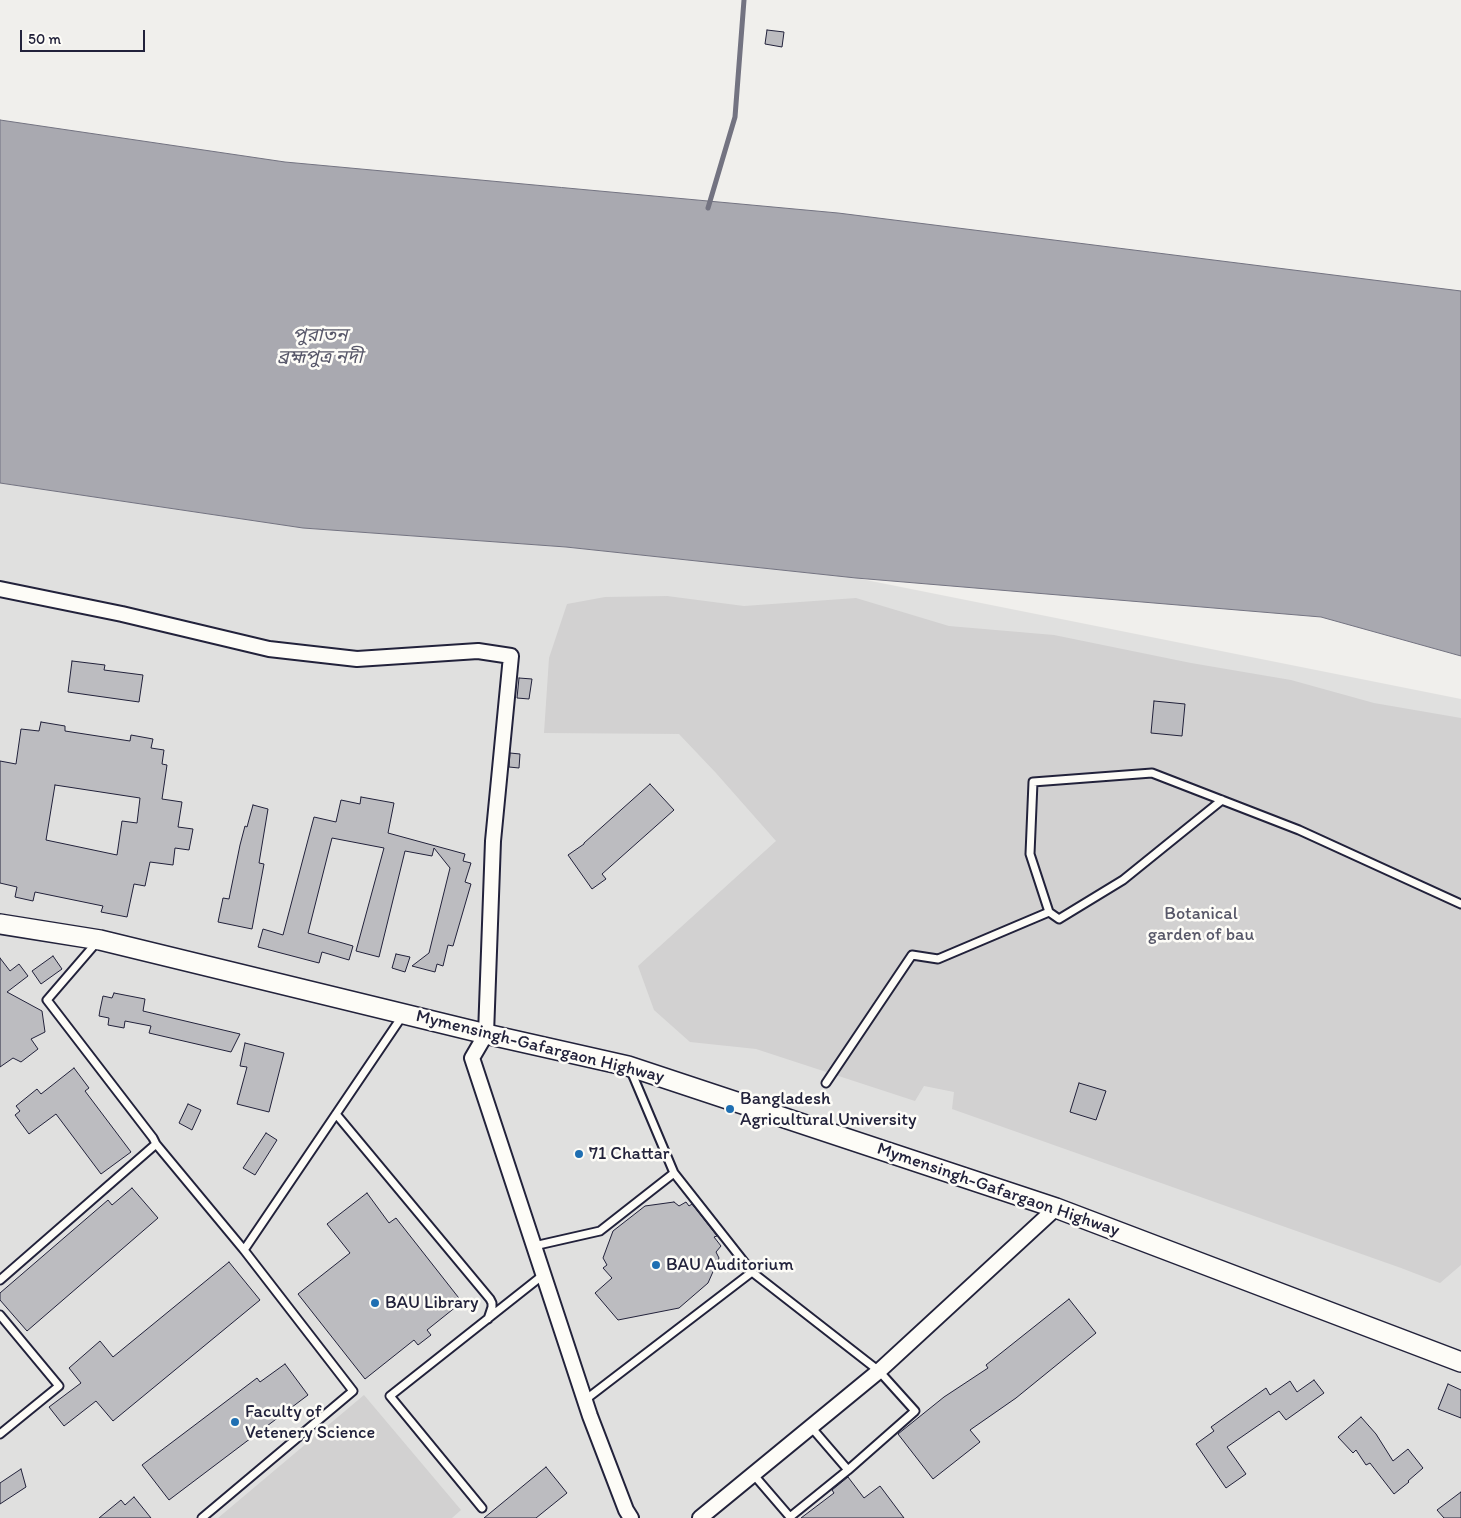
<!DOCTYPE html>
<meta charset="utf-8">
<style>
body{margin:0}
#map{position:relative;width:1461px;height:1518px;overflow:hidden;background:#f0efec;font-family:Itim,sans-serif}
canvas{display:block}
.scale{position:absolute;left:20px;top:30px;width:125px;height:22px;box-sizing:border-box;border:2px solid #22223b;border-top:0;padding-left:6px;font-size:15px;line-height:18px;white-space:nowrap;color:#22223b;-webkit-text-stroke:4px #fdfcf7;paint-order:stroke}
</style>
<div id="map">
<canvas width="1461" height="1518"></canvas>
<div class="scale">50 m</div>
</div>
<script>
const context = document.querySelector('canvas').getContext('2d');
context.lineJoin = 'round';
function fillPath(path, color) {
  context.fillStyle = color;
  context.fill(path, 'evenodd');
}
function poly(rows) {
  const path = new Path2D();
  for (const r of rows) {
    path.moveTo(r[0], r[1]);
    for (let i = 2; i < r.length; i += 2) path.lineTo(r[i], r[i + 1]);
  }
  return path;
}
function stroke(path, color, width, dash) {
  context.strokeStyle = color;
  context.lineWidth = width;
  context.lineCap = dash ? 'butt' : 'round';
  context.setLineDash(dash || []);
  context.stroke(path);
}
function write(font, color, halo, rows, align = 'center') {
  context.font = font + ' Itim,"Noto Sans Bengali",sans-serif';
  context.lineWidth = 5;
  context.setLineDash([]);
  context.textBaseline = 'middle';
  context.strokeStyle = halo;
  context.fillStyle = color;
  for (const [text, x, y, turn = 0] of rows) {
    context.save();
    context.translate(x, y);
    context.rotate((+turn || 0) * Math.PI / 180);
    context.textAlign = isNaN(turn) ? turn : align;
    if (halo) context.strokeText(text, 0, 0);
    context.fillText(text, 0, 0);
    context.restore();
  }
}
fillPath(poly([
 [0,483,303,528,566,547,856,578,1461,699,1461,1518,0,1518]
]), '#e0e0df');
fillPath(poly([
 [667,596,744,606,856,598,949,626,1054,635,1191,663,1291,680,1374,703,1461,718,1461,1265,1440,1283,1401,1268,952,1109,954,1092,924,1086,915,1101,756,1049,690,1042,654,1010,638,966,776,841,716,773,679,734,544,733,549,658,567,604,605,597],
 [364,1395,461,1510,452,1518,218,1518]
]), '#d2d1d1');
const water = poly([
 [0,120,285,162,838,213,1461,291,1461,656,1321,617,856,578,566,547,303,528,0,483,0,120]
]);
fillPath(water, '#a9a9b0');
stroke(water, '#737381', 1);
stroke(poly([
 [708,208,735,117,744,0]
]), '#737381', 5);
const building = poly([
 [767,30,784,32,782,47,765,44,767,30],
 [72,661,105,665,104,670,143,675,139,702,68,692,72,661],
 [519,678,532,679,529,699,517,698,519,678],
 [1154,701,1185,704,1182,736,1151,733,1154,701],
 [41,722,65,726,65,731,130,741,131,735,153,739,151,748,164,750,162,764,167,765,162,799,182,802,178,827,193,829,189,850,175,848,173,865,150,862,145,886,134,884,127,917,101,912,103,906,35,892,33,901,15,897,17,887,0,883,0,761,16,764,21,729,39,731,41,722],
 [55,785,140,798,137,823,122,821,117,855,46,840,55,785],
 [510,753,520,754,519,768,509,767,510,753],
 [650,784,674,810,602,874,606,879,592,889,568,855,584,844,584,843,650,784],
 [361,797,394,803,388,833,465,854,463,861,471,863,465,882,471,884,453,946,448,945,443,966,437,964,435,972,412,966,429,953,450,868,434,848,432,856,405,851,379,957,356,951,384,848,332,838,308,933,353,946,349,960,322,952,319,963,258,947,263,929,283,935,314,817,336,822,341,800,360,804,361,797],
 [253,805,268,809,259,863,264,864,252,929,218,922,223,898,229,899,240,845,245,826,247,827,253,805],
 [396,954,410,957,405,972,392,968,396,954],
 [53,956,62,969,41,984,32,971,53,956],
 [0,958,10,971,19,964,28,976,7,992,42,1011,45,1032,31,1039,38,1049,21,1062,13,1058,0,1067,0,958],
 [114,993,145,999,143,1011,240,1034,231,1052,149,1033,151,1026,125,1021,124,1028,108,1025,109,1018,99,1016,100,1010,103,996,112,998,114,993],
 [245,1043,284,1053,269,1112,237,1104,247,1067,240,1066,245,1043],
 [74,1068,89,1088,85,1091,131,1152,101,1174,56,1114,29,1134,15,1115,20,1111,16,1106,37,1089,41,1094,74,1068],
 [1079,1083,1106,1091,1096,1120,1070,1112,1079,1083],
 [188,1104,201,1110,192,1130,179,1123,188,1104],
 [266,1133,277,1140,255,1175,243,1168,266,1133],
 [132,1188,158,1218,27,1331,0,1300,0,1293,108,1200,112,1205,132,1188],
 [367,1193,389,1223,396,1218,462,1302,427,1330,431,1335,418,1345,414,1340,365,1379,298,1294,350,1253,327,1224,367,1193],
 [674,1202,679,1206,686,1202,689,1206,692,1204,717,1236,714,1237,721,1246,716,1252,719,1258,708,1283,679,1308,618,1320,595,1293,612,1278,603,1268,607,1265,603,1258,613,1231,645,1206,674,1202],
 [229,1262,260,1300,113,1421,96,1401,64,1426,49,1407,81,1383,69,1368,100,1341,113,1357,229,1262],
 [1069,1299,1096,1333,1016,1398,970,1430,980,1442,933,1479,898,1434,944,1397,988,1368,986,1365,1069,1299],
 [285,1364,308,1395,169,1500,142,1465,257,1378,260,1382,285,1364],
 [1314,1380,1324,1393,1286,1420,1279,1411,1227,1447,1246,1474,1226,1488,1196,1444,1214,1431,1211,1427,1266,1388,1270,1395,1290,1381,1297,1392,1314,1380],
 [1448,1384,1461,1390,1461,1418,1438,1409,1448,1384],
 [1361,1417,1376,1434,1393,1461,1408,1449,1423,1468,1408,1481,1409,1482,1394,1494,1370,1463,1366,1465,1356,1450,1353,1453,1338,1437,1361,1417],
 [546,1467,567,1493,536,1518,484,1518,546,1467],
 [21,1469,26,1487,0,1504,0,1483,21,1469],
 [848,1477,864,1498,880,1486,904,1518,801,1518,834,1493,832,1490,848,1477],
 [1461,1492,1461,1518,1444,1518,1437,1510,1461,1492],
 [134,1497,151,1518,99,1518,121,1500,125,1505,134,1497]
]);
fillPath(building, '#bcbcc0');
stroke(building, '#22223b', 1);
const lane = poly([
 [1049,912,1059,919,1123,880,1222,800],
 [826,1083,912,955,938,959,1049,912,1030,854,1033,782,1152,773,1299,830,1461,904],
 [336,1114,490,1299,492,1303,492,1307,488,1319],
 [156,1144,244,1250,353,1391,202,1518],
 [674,1173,752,1272,879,1371,915,1411,848,1470],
 [534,1246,600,1231,674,1173,631,1071],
 [244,1250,403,1015],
 [0,1280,156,1144,153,1138,47,1000,97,942],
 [0,1315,59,1386,0,1434],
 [585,1400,752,1272],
 [753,1474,790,1517,848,1470,811,1427],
 [482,1508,390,1396,543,1275]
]);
const street = poly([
 [0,589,122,614,269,649,357,659,478,651,511,656,493,841,486,1034,472,1058,590,1416,626,1510,631,1518],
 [700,1518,879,1371,1056,1208]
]);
const secondary = poly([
 [0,924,100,940,486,1034,628,1066,1056,1208,1461,1362]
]);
stroke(lane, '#22223b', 11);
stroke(street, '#22223b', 18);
stroke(secondary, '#22223b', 22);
stroke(lane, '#fdfcf7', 7);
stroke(street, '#fdfcf7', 14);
stroke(secondary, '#fdfcf7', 19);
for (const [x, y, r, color] of [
 [730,1109,5,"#1f6fb2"],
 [579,1154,5,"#1f6fb2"],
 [656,1265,5,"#1f6fb2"],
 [375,1303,5,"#1f6fb2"],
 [235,1422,5,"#1f6fb2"]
]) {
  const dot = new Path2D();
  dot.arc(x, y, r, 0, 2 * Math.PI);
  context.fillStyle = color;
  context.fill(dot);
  stroke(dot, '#fdfcf7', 2);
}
write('18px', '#575768', '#fdfcf7', [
 ["Botanical",1201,914],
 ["garden of bau",1201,935]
]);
write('18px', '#22223b', '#fdfcf7', [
 ["Mymensingh-Gafargaon Highway",540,1047,14],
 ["Mymensingh-Gafargaon Highway",998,1190,19]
]);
write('18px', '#22223b', '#fdfcf7', [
 ["Bangladesh",740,1099],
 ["Agricultural University",740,1120],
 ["71 Chattar",589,1154],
 ["BAU Auditorium",666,1265],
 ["BAU Library",385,1303],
 ["Faculty of",245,1412],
 ["Vetenery Science",245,1433]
], 'left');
write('italic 19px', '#58586a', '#fdfcf7', [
 ["পুরাতন",320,336],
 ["ব্রহ্মপুত্র নদী",320,358]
]);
</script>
